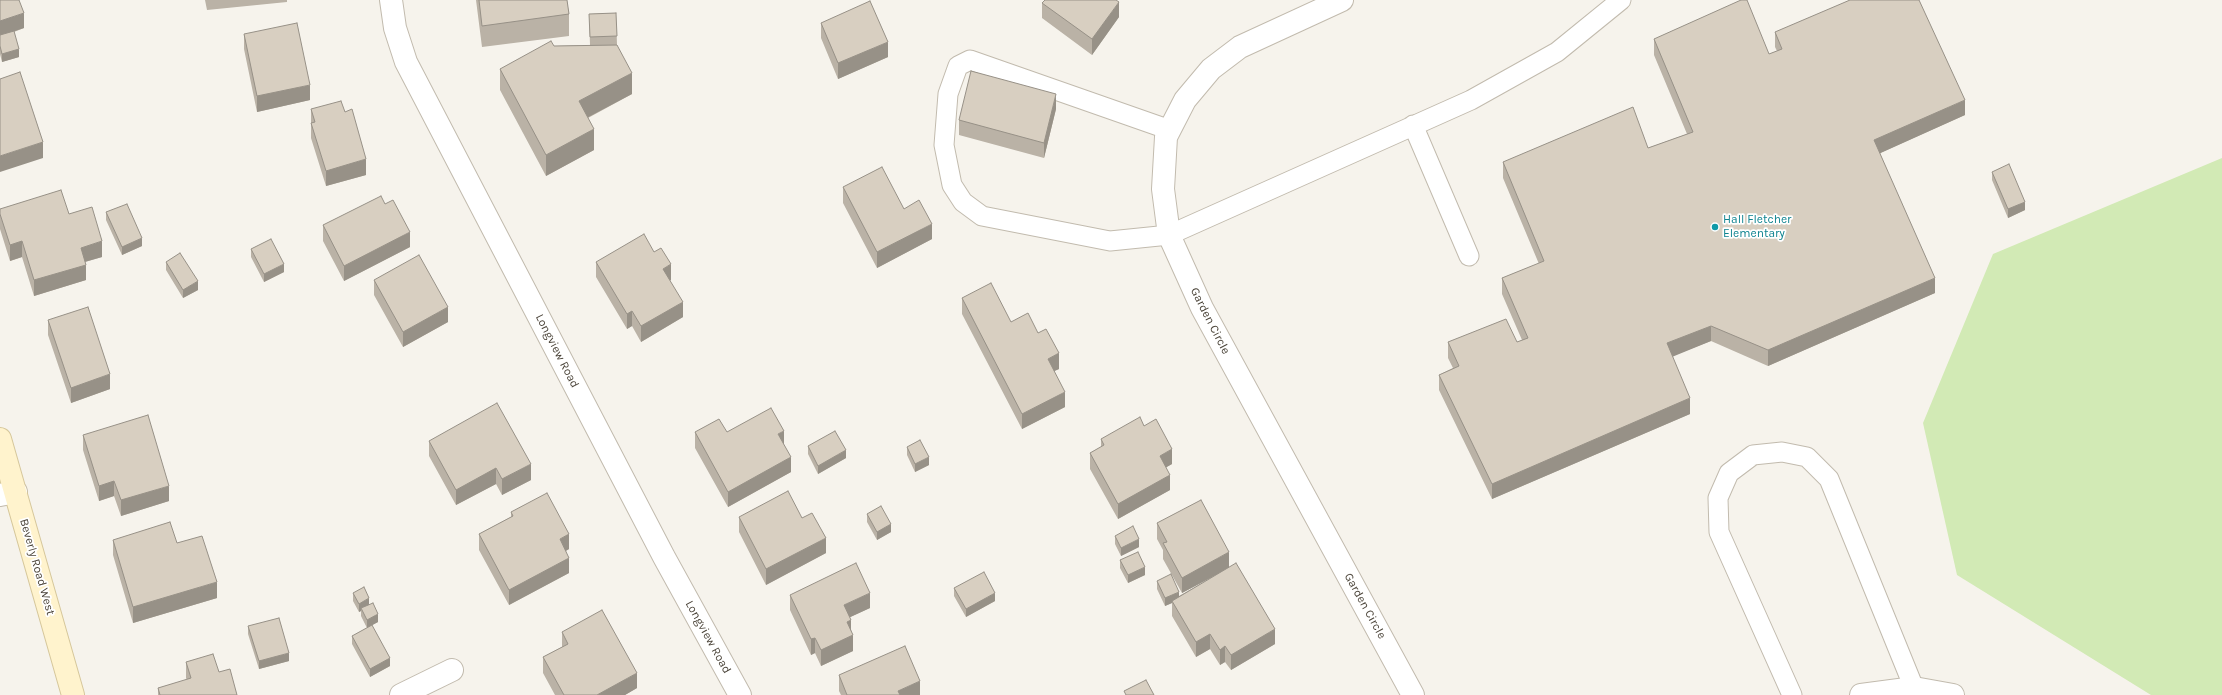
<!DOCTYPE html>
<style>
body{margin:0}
canvas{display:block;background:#f6f3ec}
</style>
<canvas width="2222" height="695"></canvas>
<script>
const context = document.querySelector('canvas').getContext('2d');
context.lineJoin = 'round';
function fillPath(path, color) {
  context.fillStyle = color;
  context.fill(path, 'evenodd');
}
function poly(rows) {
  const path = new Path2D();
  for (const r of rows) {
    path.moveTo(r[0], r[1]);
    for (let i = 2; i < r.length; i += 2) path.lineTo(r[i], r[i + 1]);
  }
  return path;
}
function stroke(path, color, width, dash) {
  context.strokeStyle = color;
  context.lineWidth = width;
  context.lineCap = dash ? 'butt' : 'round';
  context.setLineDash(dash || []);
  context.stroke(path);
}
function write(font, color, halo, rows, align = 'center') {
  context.font = font + ' Karla,sans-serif';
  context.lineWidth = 3.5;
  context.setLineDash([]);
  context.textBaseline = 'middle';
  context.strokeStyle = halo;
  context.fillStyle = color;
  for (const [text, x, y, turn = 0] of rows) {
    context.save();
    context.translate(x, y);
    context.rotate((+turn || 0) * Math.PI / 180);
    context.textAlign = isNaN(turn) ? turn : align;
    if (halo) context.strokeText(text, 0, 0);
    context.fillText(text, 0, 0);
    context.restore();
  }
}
fillPath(poly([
 [2222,158,2222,695,2151,695,1957,575,1923,423,1993,254]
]), '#d2eab5');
const lane = poly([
 [1413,125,1469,256],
 [1170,130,970,60,958,66,948,94,944,145,952,185,963,202,982,216,1110,241,1169,235,1471,100,1557,52,1621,0],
 [1792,695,1719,532,1718,498,1729,473,1753,455,1782,452,1807,457,1829,479,1914,688]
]);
const street = poly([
 [391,0,395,28,406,62,664,557,740,695],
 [1342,0,1240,47,1211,69,1185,100,1166,137,1163,189,1169,235,1202,308,1413,695],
 [0,495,16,492],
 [401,695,452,670],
 [1861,695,1914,688,1953,695]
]);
const secondary = poly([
 [0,439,73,695]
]);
stroke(lane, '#c2bbae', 21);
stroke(street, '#c2bbae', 24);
stroke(secondary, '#d6c79b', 24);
stroke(lane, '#fff', 19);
stroke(street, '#fff', 22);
stroke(secondary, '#fff3cd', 22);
fillPath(poly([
 [0,0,24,28,14,32,19,57,2,62,0,54],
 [205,0,287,0,287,2,207,10],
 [476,0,567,0,569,14,569,36,482,47],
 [1042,3,1119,17,1092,55,1042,18],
 [616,13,617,45,632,94,588,118,594,150,546,176,500,90,500,69,554,46,590,45,589,14],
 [821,23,888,57,838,79,821,38],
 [1775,32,1965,115,1880,153,1935,293,1768,366,1711,341,1672,356,1690,414,1492,499,1439,390,1439,375,1453,368,1448,358,1448,342,1517,342,1522,340,1502,294,1502,278,1539,264,1503,178,1503,162,1648,148,1687,134,1654,55,1654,39,1769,54,1777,51,1775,47],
 [244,34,310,100,257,112,244,49],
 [311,109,366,175,326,186,311,138],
 [1056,109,1044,158,959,135,959,120],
 [1992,172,2025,210,2008,218,1992,180],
 [843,187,904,209,932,239,877,268,843,203],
 [385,204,410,247,344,281,323,241,323,225],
 [0,209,69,214,102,257,85,262,86,280,34,296,22,257,10,261,0,229],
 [106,212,142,246,122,255,106,220],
 [251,249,284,272,264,282,251,257],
 [654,252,671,280,670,280,683,317,641,342,632,326,627,329,596,277,596,262],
 [166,262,198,290,183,298,166,270],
 [374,280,448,322,403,347,374,295],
 [962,298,1011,322,1038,333,1059,369,1054,371,1065,407,1022,429,962,314],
 [48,320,110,389,71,403,48,335],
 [1144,426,1172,464,1166,467,1170,490,1118,519,1090,469,1090,453,1101,447,1101,439],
 [695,432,727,432,784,445,791,472,728,507,695,448],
 [83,435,169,501,121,516,114,496,99,501,83,450],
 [429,441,531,480,502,495,496,484,456,505,429,456],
 [808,446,846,458,818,474,808,454],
 [907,447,929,465,915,472,907,455],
 [511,512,569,549,566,551,569,573,509,605,479,550,479,534,511,517],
 [867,514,891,532,877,540,867,522],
 [739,517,826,553,766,585,739,532],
 [1157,523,1229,567,1275,644,1231,670,1225,662,1220,665,1210,649,1196,657,1172,616,1172,603,1165,606,1157,589,1157,581,1179,596,1216,575,1182,593,1163,559,1163,550,1157,539],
 [1115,536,1139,547,1121,556,1115,544],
 [113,540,217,598,133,623,113,555],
 [1120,560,1145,575,1128,583,1120,568],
 [954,588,995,601,966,617,954,596],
 [353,593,369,604,378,622,372,625,390,666,370,677,352,644,352,636,367,628,361,616,361,611,359,612,353,601],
 [790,595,870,608,850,617,853,651,821,666,815,653,811,655,790,610],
 [248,626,289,661,259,669,248,634],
 [562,632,637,688,625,695,555,695,543,673,543,657,562,647],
 [186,662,219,672,237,695,158,695,158,688,187,680,186,678],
 [839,675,920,695,841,695,839,691]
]), '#bab2a6');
fillPath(poly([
 [1119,2,1119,17,1092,55,1092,39],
 [24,13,24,28,0,36,0,21],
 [888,42,888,57,838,79,838,63],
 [19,49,19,57,2,62,2,54],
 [632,73,632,94,579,122,579,101],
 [310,85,310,100,257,112,257,96],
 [1056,94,1056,109,1044,158,1044,143],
 [1965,100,1965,115,1874,156,1874,140],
 [594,129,594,150,546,176,546,155],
 [43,142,43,158,0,172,0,156],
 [366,159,366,175,326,186,326,171],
 [2025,202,2025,210,2008,218,2008,209],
 [932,224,932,239,877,268,877,252],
 [410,232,410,247,344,281,344,266],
 [142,238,142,246,122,255,122,247],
 [22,241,22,257,10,261,10,245],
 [102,241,102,257,81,263,81,248],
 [284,264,284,272,264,282,264,274],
 [671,264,671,280,663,284,663,269],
 [86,265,86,280,34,296,34,280],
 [1935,278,1935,293,1768,366,1768,350],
 [198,281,198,290,183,298,183,290],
 [683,302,683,317,641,342,641,326],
 [448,307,448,322,403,347,403,332],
 [632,311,632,326,627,329,627,314],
 [1711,326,1711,341,1667,359,1667,343],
 [1059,353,1059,369,1048,374,1048,359],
 [110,374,110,389,71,403,71,388],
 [1065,392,1065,407,1022,429,1022,414],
 [1690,398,1690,414,1492,499,1492,484],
 [784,431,784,446,778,434],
 [1172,449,1172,464,1160,471,1160,456],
 [846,450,846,458,818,474,818,466],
 [791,457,791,472,728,507,728,492],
 [929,457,929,465,915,472,915,464],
 [531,464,531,480,502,495,502,479],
 [496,468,496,484,456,505,456,490],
 [1170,475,1170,490,1118,519,1118,504],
 [114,481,114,496,99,501,99,486],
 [169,486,169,501,121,516,121,500],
 [891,524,891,532,877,540,877,532],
 [569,534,569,549,560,554,560,539],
 [826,538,826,553,766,585,766,569],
 [1139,539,1139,547,1121,556,1121,548],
 [1229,552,1229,568,1182,593,1182,578],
 [569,558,569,573,509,605,509,590],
 [1145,567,1145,575,1128,583,1128,575],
 [217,582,217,598,133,623,133,607],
 [1179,592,1179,600,1172,601,1172,603,1165,606,1165,598],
 [870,593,870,608,844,620,844,605],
 [995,593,995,601,966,617,966,609],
 [369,598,369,607,361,608,361,611,359,612,359,604],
 [378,614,378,622,367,628,367,620],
 [851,620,851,635,847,622],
 [1275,629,1275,644,1231,670,1231,655],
 [1210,634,1210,649,1196,657,1196,642],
 [853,635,853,651,821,666,821,650],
 [815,638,815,653,811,655,811,639],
 [1225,646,1225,662,1220,665,1220,650],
 [289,653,289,661,259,669,259,661],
 [390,658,390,666,370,677,370,669],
 [637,673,637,688,625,695,597,695],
 [920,681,920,695,898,695,898,691]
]), '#979187');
const building = poly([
 [0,0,19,0,24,13,0,21,0,0],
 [479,0,567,0,569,14,482,26,479,0],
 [1045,0,1116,0,1119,2,1092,39,1042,3,1045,0],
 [1741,0,1747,0,1769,54,1782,49,1775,32,1850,0,1919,0,1965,100,1874,140,1935,278,1768,350,1711,326,1667,343,1690,398,1492,484,1439,375,1459,366,1448,342,1506,319,1517,342,1528,338,1502,278,1544,261,1503,162,1633,107,1648,148,1693,132,1654,39,1741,0],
 [870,1,888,42,838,63,821,23,870,1],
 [616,13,617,36,590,37,589,14,616,13],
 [297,23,310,85,257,96,244,34,297,23],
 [14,31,19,49,2,54,0,46,0,35,14,31],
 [551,41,554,46,617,45,632,73,579,101,594,129,546,155,500,69,551,41],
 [971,71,1056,94,1044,143,959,120,971,71],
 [20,72,43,142,0,156,0,79,20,72],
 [341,101,345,112,352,109,366,159,326,171,311,123,315,122,311,109,341,101],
 [2009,164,2025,202,2008,209,1992,172,2009,164],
 [882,167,904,209,919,200,932,224,877,252,843,187,882,167],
 [61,190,69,214,92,207,102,241,81,248,86,265,34,280,22,241,10,245,0,214,0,209,61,190],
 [381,196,385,204,393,200,410,232,344,266,323,225,381,196],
 [127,204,142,238,122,247,106,212,127,204],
 [644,234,654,252,661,248,671,264,663,269,683,302,641,326,632,311,627,314,596,262,644,234],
 [271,239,284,264,264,274,251,249,271,239],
 [180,253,198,281,183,290,166,262,180,253],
 [419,255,448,307,403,332,374,280,419,255],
 [991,283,1011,322,1028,313,1038,333,1046,329,1059,353,1048,359,1065,392,1022,414,962,298,991,283],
 [88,307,110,374,71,388,48,320,88,307],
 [497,403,531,464,502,479,496,468,456,490,429,441,497,403],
 [771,408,784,431,778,434,791,457,728,492,695,432,719,419,727,432,771,408],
 [148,415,169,486,121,500,114,481,99,486,83,435,148,415],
 [1140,417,1144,426,1156,419,1172,449,1160,456,1170,475,1118,504,1090,453,1104,445,1101,439,1140,417],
 [835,431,846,450,818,466,808,446,835,431],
 [920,440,929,457,915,464,907,447,920,440],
 [788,491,802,518,812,513,826,538,766,569,739,517,788,491],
 [547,493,569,534,560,539,569,558,509,590,479,534,513,516,511,512,547,493],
 [1201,500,1229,552,1182,578,1163,543,1167,542,1157,523,1201,500],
 [881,506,891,524,877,532,867,514,881,506],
 [170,522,177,543,202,536,217,582,133,607,113,540,170,522],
 [1133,526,1139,539,1121,548,1115,536,1133,526],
 [1138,552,1145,567,1128,575,1120,560,1138,552],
 [856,563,870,593,844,605,851,620,847,622,853,635,821,650,815,638,811,639,790,595,856,563],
 [1236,563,1275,629,1231,655,1225,646,1220,650,1210,634,1196,642,1172,601,1236,563],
 [984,572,995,593,966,609,954,588,984,572],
 [1171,574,1179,592,1165,598,1157,581,1171,574],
 [364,587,369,598,359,604,353,593,364,587],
 [373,603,378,614,367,620,361,608,373,603],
 [602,610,637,673,597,695,564,695,543,657,568,644,562,632,602,610],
 [279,618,289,653,259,661,248,626,279,618],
 [372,625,390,658,370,669,352,636,372,625],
 [905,646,920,681,898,691,900,695,847,695,839,675,905,646],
 [213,654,219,672,230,669,237,695,160,695,158,688,191,678,186,662,213,654],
 [1146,680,1154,695,1126,695,1124,691,1146,680]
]);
fillPath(building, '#d8cfc1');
stroke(building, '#979187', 1);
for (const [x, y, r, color] of [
 [1715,227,4,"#0f9aa8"]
]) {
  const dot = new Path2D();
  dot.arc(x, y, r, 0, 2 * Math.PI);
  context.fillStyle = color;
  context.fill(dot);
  stroke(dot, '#fff', 1.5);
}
write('12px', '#0d838f', '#fff', [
 ["Hall Fletcher",1723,220],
 ["Elementary",1723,234]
], 'left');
write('12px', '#4b4439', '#fff', [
 ["Garden Circle",1210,321,63],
 ["Longview Road",557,351,63],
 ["Beverly Road West",37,567,74],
 ["Garden Circle",1365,606,61],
 ["Longview Road",708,637,61]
]);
</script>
